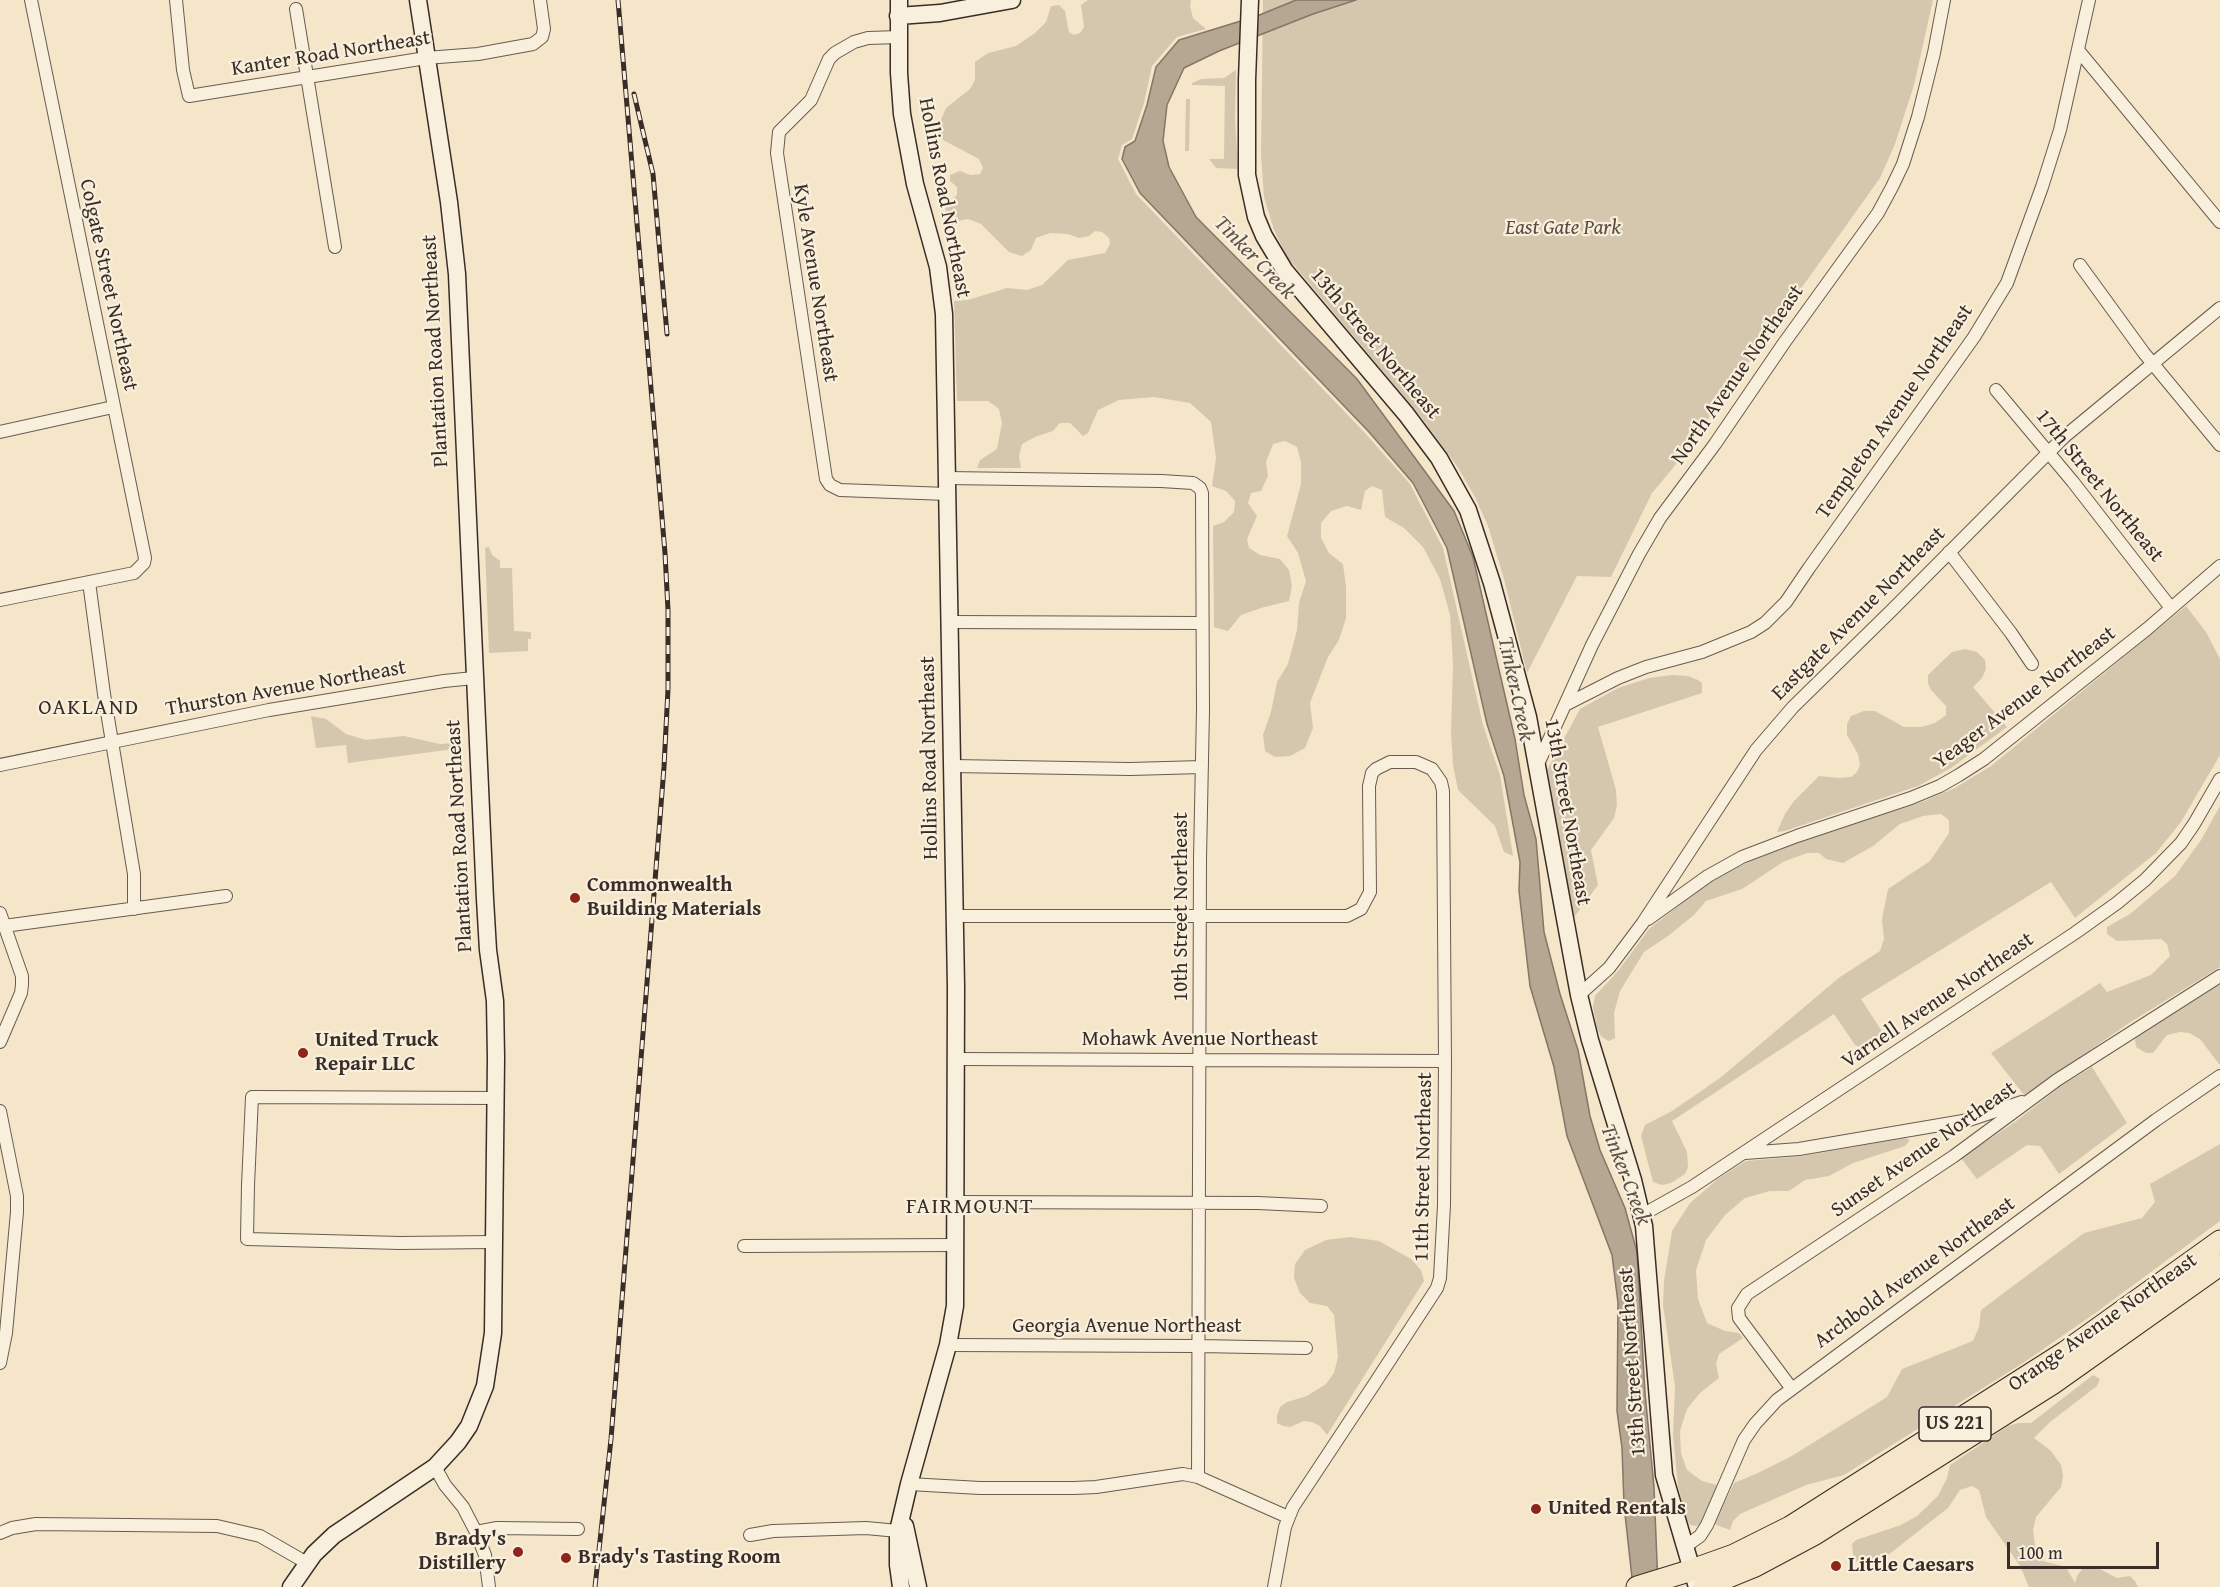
<!DOCTYPE html>
<style>
body{margin:0}
#map{position:relative;width:2220px;height:1587px;overflow:hidden;background:#f5e6c9;font-family:"Gentium Book Plus",serif}
canvas{display:block}
.scale{position:absolute;left:2007px;top:1542px;width:152px;height:27px;box-sizing:border-box;border:3px solid #3a2d28;border-top:0;padding-left:8px;font-size:18px;line-height:21px;white-space:nowrap;color:#3a2d28;-webkit-text-stroke:4px #f8efdc;paint-order:stroke}
</style>
<div id="map">
<canvas width="2220" height="1587"></canvas>
<div class="scale">100 m</div>
</div>
<script>
const context = document.querySelector('canvas').getContext('2d');
context.lineJoin = 'round';
function fillPath(path, color) {
  context.fillStyle = color;
  context.fill(path, 'evenodd');
}
function poly(rows) {
  const path = new Path2D();
  for (const r of rows) {
    path.moveTo(r[0], r[1]);
    for (let i = 2; i < r.length; i += 2) path.lineTo(r[i], r[i + 1]);
  }
  return path;
}
function stroke(path, color, width, dash) {
  context.strokeStyle = color;
  context.lineWidth = width;
  context.lineCap = dash ? 'butt' : 'round';
  context.setLineDash(dash || []);
  context.stroke(path);
}
function write(font, color, halo, rows, align = 'center') {
  context.font = font + ' "Gentium Book Plus",serif';
  context.lineWidth = 4.5;
  context.setLineDash([]);
  context.textBaseline = 'middle';
  context.strokeStyle = halo;
  context.fillStyle = color;
  for (const [text, x, y, turn = 0] of rows) {
    context.save();
    context.translate(x, y);
    context.rotate((+turn || 0) * Math.PI / 180);
    context.textAlign = isNaN(turn) ? turn : align;
    if (halo) context.strokeText(text, 0, 0);
    context.fillText(text, 0, 0);
    context.restore();
  }
}
fillPath(poly([
 [1088,0,1191,0,1190,6,1193,18,1206,29,1177,37,1152,66,1144,103,1132,139,1122,145,1118,159,1136,194,1365,433,1410,484,1443,548,1483,725,1500,775,1513,856,1504,852,1495,826,1458,790,1453,765,1451,733,1453,664,1450,615,1440,579,1423,547,1404,528,1385,517,1382,490,1372,486,1365,491,1361,510,1347,506,1331,511,1321,523,1321,538,1329,553,1343,564,1346,587,1346,618,1339,640,1328,657,1310,703,1313,728,1305,748,1290,756,1275,757,1265,751,1263,735,1271,712,1277,682,1288,664,1297,630,1299,603,1306,581,1298,553,1287,536,1301,484,1301,462,1297,447,1285,441,1273,444,1266,462,1268,476,1261,491,1251,493,1248,503,1257,516,1247,539,1249,548,1260,555,1280,559,1289,570,1292,586,1289,601,1261,608,1241,615,1228,631,1214,627,1213,526,1224,522,1234,512,1235,501,1226,491,1212,486,1216,458,1211,422,1190,403,1154,397,1119,400,1098,410,1088,433,1083,436,1070,423,1060,423,1053,431,1035,437,1022,444,1019,456,1021,468,977,468,980,460,997,449,1002,423,999,409,988,401,957,401,954,301,968,300,1007,288,1027,290,1042,285,1068,260,1105,253,1110,244,1109,238,1102,232,1095,231,1089,236,1079,238,1068,234,1050,233,1036,238,1031,250,1022,256,1009,252,981,224,968,219,952,222,946,213,945,205,957,195,957,187,950,181,950,175,960,171,970,175,980,174,983,168,979,159,943,140,938,127,946,108,970,89,975,80,975,62,988,53,1016,46,1035,33,1046,22,1051,6,1059,5,1065,11,1069,32,1074,35,1080,33,1084,27,1081,5],
 [1263,0,1933,0,1914,85,1895,144,1880,178,1673,468,1652,493,1611,577,1577,576,1527,673,1504,579,1488,526,1475,497,1457,466,1421,417,1287,257,1274,230,1264,197,1261,155],
 [1236,70,1235,119,1238,169,1216,168,1209,159,1224,159,1225,86,1192,85,1192,83,1201,79,1224,78],
 [1186,99,1190,99,1189,151,1185,151],
 [489,547,492,555,500,561,500,568,512,568,514,631,531,632,531,639,528,639,528,651,489,653,485,548],
 [2186,606,2206,632,2220,659,2220,755,2181,822,2156,853,2075,918,2051,882,1861,999,1883,1033,1881,1044,1876,1048,1863,1048,1855,1045,1834,1014,1672,1121,1687,1152,1688,1167,1685,1174,1671,1183,1662,1185,1653,1182,1641,1136,1645,1125,1672,1111,1720,1078,1840,977,1880,951,1884,939,1882,919,1888,889,1930,861,1949,833,1949,820,1941,814,1923,816,1900,824,1873,846,1843,863,1826,859,1819,853,1807,853,1783,862,1742,889,1706,901,1694,915,1668,936,1644,952,1620,991,1614,1013,1615,1038,1609,1041,1605,1039,1601,1036,1597,1028,1593,1007,1595,996,1618,971,1649,929,1703,887,1729,871,1756,859,1804,840,1922,802,1955,788,1991,766],
 [1965,649,1977,652,1985,660,1986,669,1982,678,1973,687,2007,727,1951,768,1918,786,1785,831,1777,832,1785,814,1794,801,1819,776,1838,778,1851,777,1857,772,1860,765,1858,754,1847,735,1847,724,1851,716,1864,711,1875,711,1904,727,1921,727,1935,723,1946,715,1946,706,1931,690,1928,683,1928,675,1952,652],
 [1671,675,1688,676,1698,680,1702,683,1702,693,1598,727,1616,790,1617,805,1614,818,1591,850,1598,885,1572,920,1547,770,1580,709,1618,688,1649,678],
 [311,716,326,719,346,734,366,740,404,736,440,744,454,743,454,749,348,763,346,745,316,748],
 [2220,806,2220,967,2129,1023,2025,1096,1991,1053,2100,983,2107,992,2151,975,2170,956,2167,944,2161,939,2117,941,2107,934,2107,927,2130,914,2175,876,2201,840],
 [2220,983,2220,1064,2219,1064,2200,1039,2189,1033,2180,1032,2167,1035,2153,1053,2146,1053,2136,1047,2135,1040,2137,1035],
 [2092,1067,2127,1123,2059,1174,2040,1146,2027,1145,1977,1179,1961,1158,2015,1122,2061,1086],
 [1905,1138,1910,1140,1905,1146,1853,1163,1829,1176,1805,1180,1789,1191,1770,1191,1745,1198,1725,1215,1706,1240,1696,1270,1698,1299,1707,1323,1725,1331,1739,1333,1743,1338,1719,1354,1716,1364,1719,1378,1700,1393,1687,1409,1680,1431,1681,1453,1687,1470,1702,1481,1717,1485,1718,1490,1701,1524,1696,1526,1690,1525,1687,1520,1678,1486,1673,1435,1675,1386,1663,1305,1664,1281,1672,1231,1690,1203,1719,1178,1746,1161,1803,1156],
 [2220,1144,2220,1221,2094,1314,2023,1363,1844,1475,1806,1485,1740,1514,1733,1521,1730,1530,1714,1524,1734,1483,1758,1473,1790,1457,1887,1397,1902,1369,1973,1341,1979,1327,1981,1310,2084,1233,2142,1218,2155,1202,2150,1184],
 [1350,1237,1379,1241,1411,1259,1421,1270,1424,1281,1327,1435,1320,1426,1312,1422,1304,1421,1290,1427,1283,1426,1277,1423,1277,1416,1280,1407,1287,1402,1307,1396,1326,1384,1334,1373,1338,1357,1334,1315,1327,1306,1310,1303,1300,1293,1294,1278,1295,1264,1305,1250,1326,1240],
 [2093,1375,2100,1379,2097,1386,2050,1422,2034,1438,2051,1451,2061,1465,2063,1476,2061,1487,2036,1517,2033,1530,2035,1546,2043,1561,2066,1567,2075,1583,2077,1576,2083,1568,2090,1567,2100,1569,2117,1578,2130,1576,2135,1581,2138,1587,2029,1587,2020,1566,1986,1517,1979,1490,1972,1486,1960,1490,1948,1508,1878,1563,1868,1568,1859,1566,1853,1554,1852,1544,1856,1540,1901,1525,1917,1516,1938,1496,1947,1478,1950,1465,2008,1426,2018,1423,2031,1423]
]), '#d5c7ae');
const water = poly([
 [1296,0,1356,0,1313,14,1219,51,1184,68,1167,105,1163,141,1169,167,1196,217,1357,379,1454,511,1473,557,1515,739,1524,795,1536,839,1544,932,1560,994,1578,1050,1590,1116,1600,1150,1625,1208,1637,1252,1645,1393,1654,1487,1658,1587,1633,1587,1624,1505,1622,1448,1617,1411,1618,1303,1612,1255,1567,1136,1554,1067,1530,986,1519,891,1520,862,1504,776,1487,724,1447,548,1413,483,1369,432,1140,193,1122,159,1125,147,1135,141,1147,105,1156,67,1179,40,1257,16,1296,0]
]);
fillPath(water, '#b5a792');
stroke(water, '#847668', 1.5);
const street = poly([
 [176,0,183,70,189,96,426,58,478,54,533,44,542,37,544,29,540,0],
 [296,9,335,247],
 [899,37,868,38,854,42,835,53,829,59,811,100,779,132,777,153,826,479,830,485,840,490,947,494],
 [2078,50,2220,222],
 [2080,265,2144,353,2220,445],
 [1996,390,2073,482,2171,608],
 [0,432,113,407],
 [947,478,1161,481,1193,483,1200,488,1202,493,1203,710,1200,859,1198,1477],
 [1949,552,2011,633,2032,664],
 [89,582,104,694,134,874,134,909],
 [0,600,134,573,144,563,145,558,31,0],
 [950,622,1202,623],
 [1565,705,1618,678,1646,667,1702,652,1751,632,1765,623,1786,602,1809,568,1974,337,2007,283,2042,187,2060,130,2089,0],
 [1538,764,1592,645,1639,554,1660,518,1715,444,1784,343,1878,213,1892,187,1903,164,1918,117,1934,53,1944,0],
 [0,765,269,710,444,681,474,678],
 [953,766,1130,769,1202,767],
 [0,913,22,976,22,985,21,993,0,1042],
 [955,916,1347,916,1361,909,1370,892,1369,786,1372,773,1376,769,1390,762,1416,762,1432,769,1441,782,1443,791,1445,1061,1444,1205,1440,1278,1437,1288,1373,1386,1293,1507,1285,1527,1274,1587],
 [1648,919,1708,876,1742,857,1797,836,1911,798,1940,786,1959,775,1984,759,2147,629,2220,566],
 [4,926,226,896],
 [1579,995,1609,968,1642,924,1756,750,1793,707,1893,609,2064,437,2220,308],
 [956,1059,1445,1061],
 [0,1111,17,1196,17,1212,6,1333,0,1363],
 [1745,1153,1799,1149,1969,1120,2022,1102],
 [955,1202,1258,1203,1321,1206],
 [1642,1215,1692,1187,2075,933,2117,903,2145,880,2181,843,2194,824,2220,779],
 [493,1242,400,1243,247,1239,248,1185,252,1097,496,1098],
 [744,1246,955,1245],
 [948,1345,1198,1346,1306,1348],
 [1792,1389,1739,1318,1738,1308,1747,1294,1954,1156,2057,1080,2220,976],
 [435,1467,445,1485,463,1507,476,1532,485,1555,489,1587],
 [909,1484,980,1488,1074,1488,1096,1487,1183,1474,1198,1477,1288,1517],
 [476,1532,497,1528,578,1529],
 [0,1533,12,1528,36,1524,217,1526,260,1536,307,1563],
 [750,1535,773,1531,866,1528,898,1531],
 [1686,1546,1700,1536,1707,1525,1744,1440,1755,1424,1777,1400,2156,1120,2220,1076]
]);
const secondary = poly([
 [899,0,899,73,902,114,915,184,938,267,944,314,956,987,955,1306,948,1345,909,1484,898,1531,898,1565,901,1587],
 [1250,0,1247,80,1247,175,1256,217,1264,236,1285,271,1406,414,1439,458,1468,510,1492,583,1528,717,1579,995,1590,1040,1633,1180,1644,1226,1664,1475,1697,1587],
 [898,16,940,13,1012,0],
 [905,1526,918,1587],
 [291,1587,314,1554,334,1535,435,1467,458,1442,469,1426,485,1386,493,1333,496,1058,495,1001,488,950,485,899,457,274,449,202,418,0]
]);
const highway = poly([
 [1637,1587,1692,1570,1734,1555,1790,1527,2065,1352,2220,1241],
 [1704,1587,1755,1566,1815,1534,2052,1384,2220,1265]
]);
stroke(street, '#695b50', 14);
stroke(secondary, '#3a2d28', 19);
stroke(highway, '#3a2d28', 23);
stroke(street, '#f8efdc', 12);
stroke(secondary, '#f8efdc', 16);
stroke(highway, '#f5e6c9', 21);
const rail = poly([
 [634,94,653,174,667,334],
 [595,1587,611,1439,664,767,668,689,668,610,665,553,618,0]
]);
stroke(rail, '#3a2d28', 5);
stroke(rail, '#f8efdc', 3, [9]);
for (const [x, y, r, color] of [
 [575,898,6,"#8f2418"],
 [303,1053,6,"#8f2418"],
 [1536,1509,6,"#8f2418"],
 [518,1552,6,"#8f2418"],
 [566,1558,6,"#8f2418"],
 [1836,1566,6,"#8f2418"]
]) {
  const dot = new Path2D();
  dot.arc(x, y, r, 0, 2 * Math.PI);
  context.fillStyle = color;
  context.fill(dot);
  stroke(dot, '#f8efdc', 2);
}
for (const [x, y, w] of [
 [1955,1424,72]
]) {
  const box = new Path2D();
  box.roundRect(x - w / 2, y - 17, w, 34, 4.5);
  context.fillStyle = '#f8efdc';
  context.fill(box);
  stroke(box, '#3a2d28', 1.5);
}
write('bold 20px', '#3a2d28', null, [
 ["US 221",1955,1424]
]);
write('21px', '#3a2d28', '#f8efdc', [
 ["Kanter Road Northeast",331,54,-9],
 ["Hollins Road Northeast",944,198,79],
 ["Kyle Avenue Northeast",815,283,81],
 ["Colgate Street Northeast",108,285,78],
 ["13th Street Northeast",1375,344,50],
 ["Plantation Road Northeast",436,351,-93],
 ["North Avenue Northeast",1738,375,-55],
 ["Templeton Avenue Northeast",1895,412,-55],
 ["17th Street Northeast",2099,486,51],
 ["Eastgate Avenue Northeast",1859,614,-45],
 ["Thurston Avenue Northeast",286,689,-10],
 ["Yeager Avenue Northeast",2025,698,-37],
 ["Hollins Road Northeast",930,758,-91],
 ["13th Street Northeast",1567,812,80],
 ["Plantation Road Northeast",460,836,-93],
 ["10th Street Northeast",1182,907,-90],
 ["Varnell Avenue Northeast",1938,1001,-34],
 ["Mohawk Avenue Northeast",1200,1040],
 ["Sunset Avenue Northeast",1924,1150,-35],
 ["11th Street Northeast",1424,1167,-89],
 ["Archbold Avenue Northeast",1915,1273,-36],
 ["Orange Avenue Northeast",2103,1323,-35],
 ["Georgia Avenue Northeast",1127,1327],
 ["13th Street Northeast",1633,1362,-94]
]);
write('italic 21px', '#594c43', '#f8efdc', [
 ["East Gate Park",1563,229]
]);
write('bold 21px', '#3a2d28', '#f8efdc', [
 ["Commonwealth",587,886],
 ["Building Materials",587,910],
 ["United Truck",315,1041],
 ["Repair LLC",315,1065],
 ["United Rentals",1548,1509],
 ["Brady's",506,1540,"right"],
 ["Distillery",506,1564,"right"],
 ["Brady's Tasting Room",578,1558],
 ["Little Caesars",1848,1566]
], 'left');
write('italic 22px', '#5f5248', '#f8efdc', [
 ["Tinker Creek",1254,258,46],
 ["Tinker Creek",1515,689,78],
 ["Tinker Creek",1625,1175,69]
]);
context.letterSpacing = '1.5px';
write('22px', '#3a2d28', '#f8efdc', [
 ["OAKLAND",89,708],
 ["FAIRMOUNT",970,1207]
]);
context.letterSpacing = '0px';
</script>
